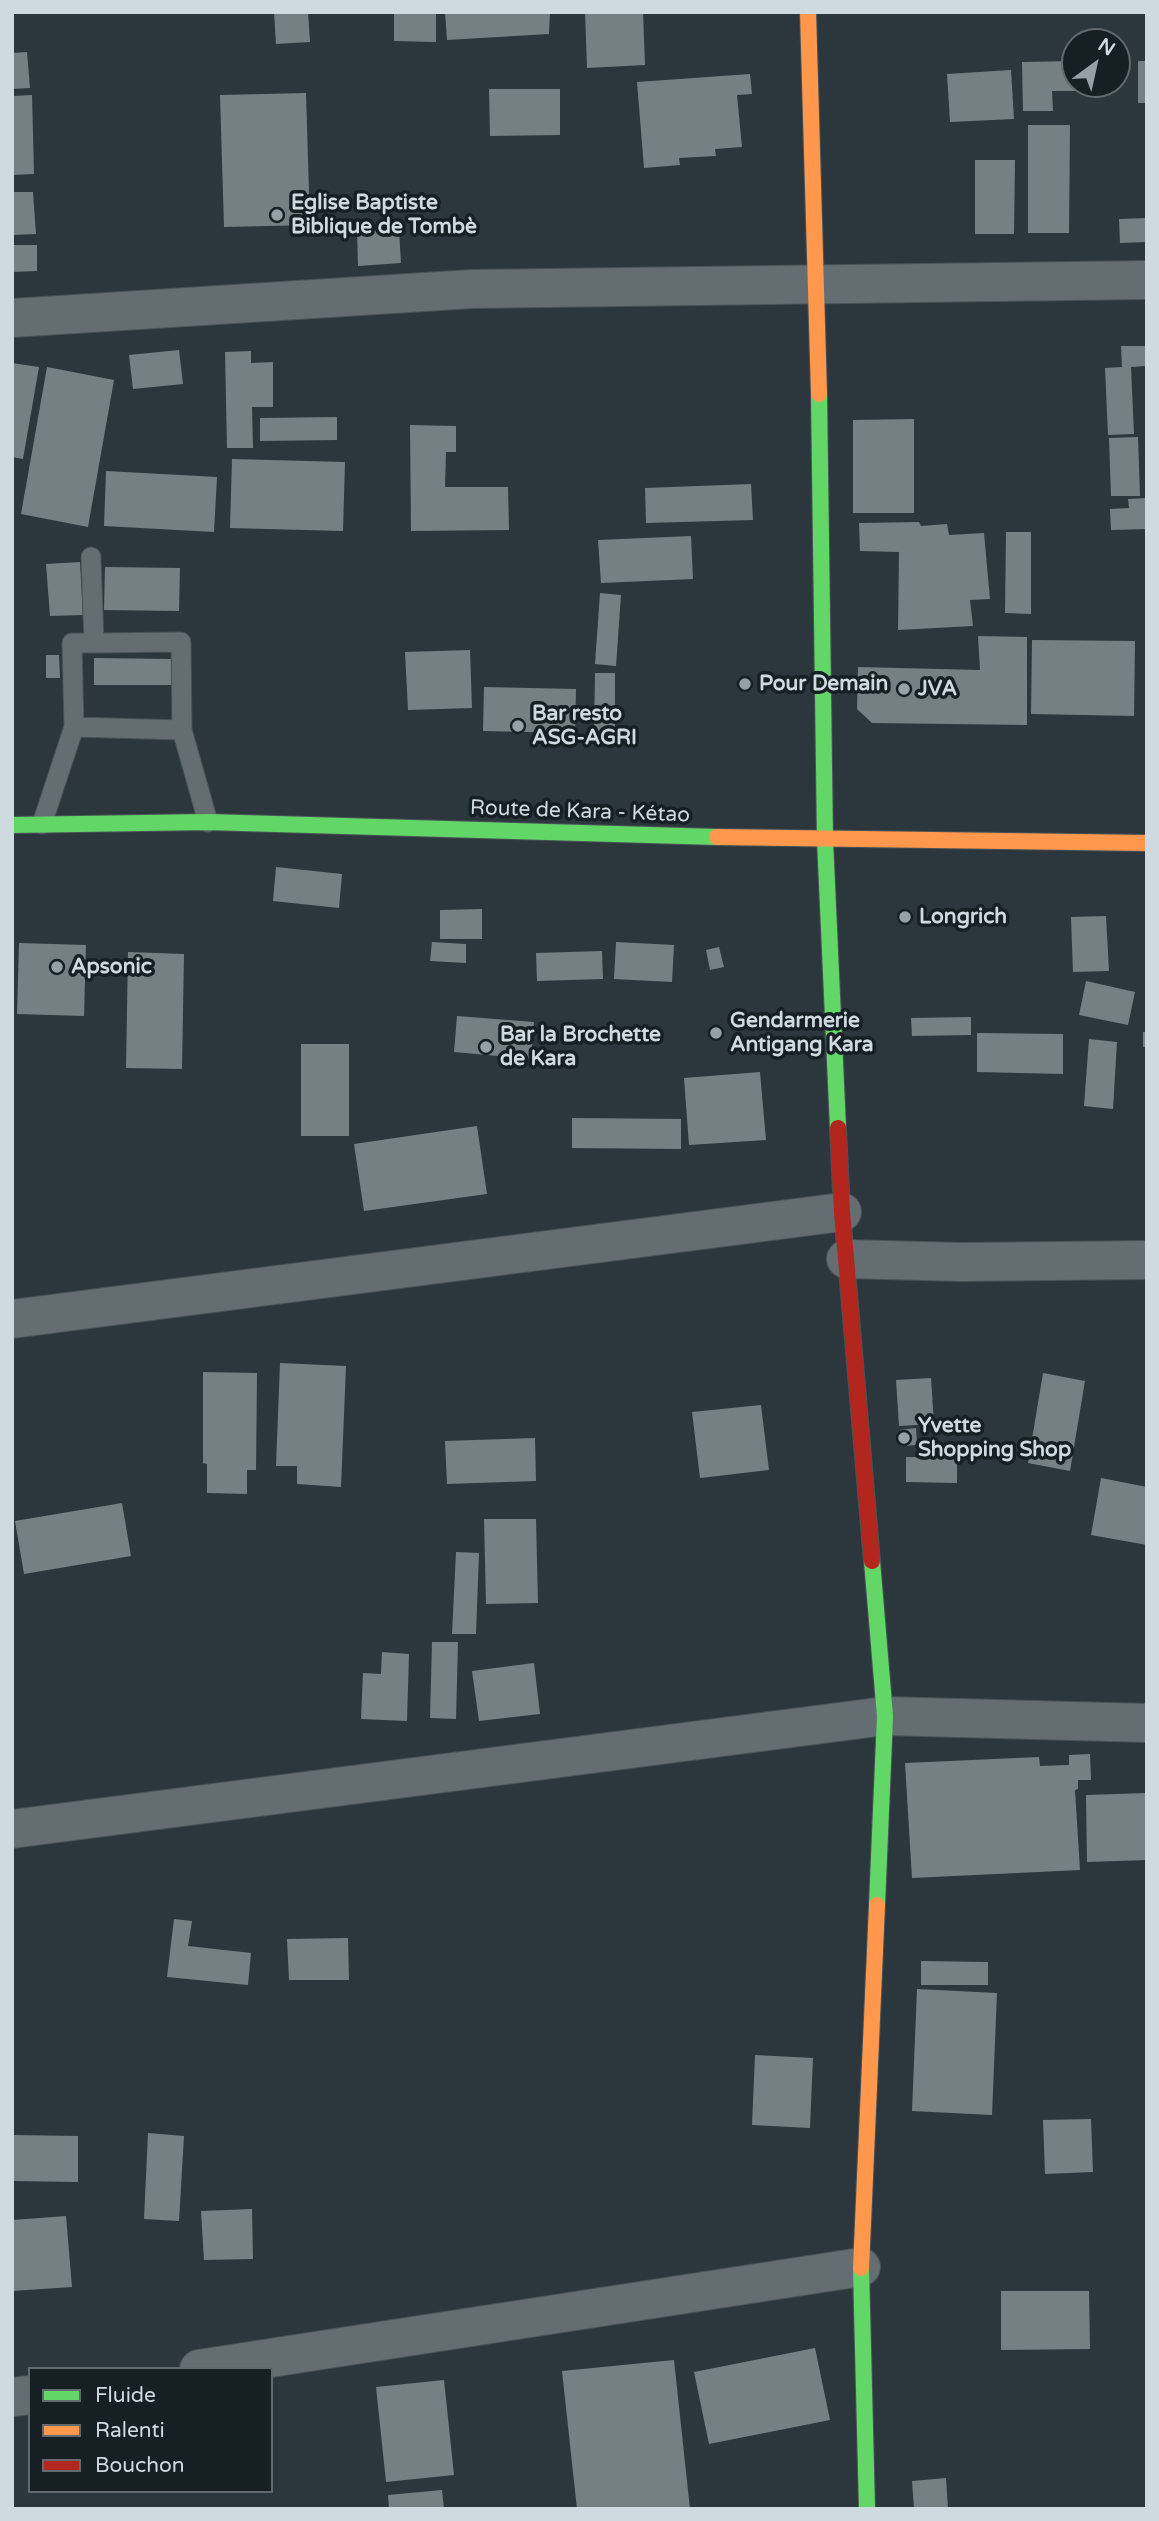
<!DOCTYPE html>
<meta charset="utf-8">
<style>
body{margin:0}
#map{position:relative;width:1159px;height:2521px;overflow:hidden;background:#2b373c;font-family:"Varela Round",sans-serif}
canvas{display:block}
.frame{position:absolute;inset:0;border:14px solid #cedae0;pointer-events:none}
.legend{position:absolute;left:28px;top:2367px;width:245px;height:126px;box-sizing:border-box;background:#162024;border:2px solid #606a6f;margin:0;padding:9px 12px;list-style:none;font-size:21px;color:#cedae0}
.legend li{display:flex;align-items:center;gap:14px;height:35px}
.legend b{width:35px;border:2px solid #606a6f}
.north{position:absolute;left:1061px;top:28px;width:70px;height:70px;box-sizing:border-box;background:#162024;border:2px solid #606a6f;border-radius:50%;rotate:33deg;font-size:19px;font-weight:700;line-height:28px;text-align:center;color:#cedae0}
.north::after{content:'';display:block;margin:auto;width:24px;height:32px;background:#95a1a7;clip-path:polygon(50% 0,100% 100%,50% 72%,0 100%)}
</style>
<div id="map">
<canvas width="1159" height="2521"></canvas>
<div class="frame"></div>
<ul class="legend">
<li><b style="height:9px;background:#63d668"></b>Fluide</li>
<li><b style="height:9px;background:#ff974d"></b>Ralenti</li>
<li><b style="height:9px;background:#b3261e"></b>Bouchon</li>
</ul>
<div class="north">N</div>
</div>
<script>
const context = document.querySelector('canvas').getContext('2d');
context.lineJoin = 'round';
function fillPath(path, color) {
  context.fillStyle = color;
  context.fill(path, 'evenodd');
}
function poly(rows) {
  const path = new Path2D();
  for (const r of rows) {
    path.moveTo(r[0], r[1]);
    for (let i = 2; i < r.length; i += 2) path.lineTo(r[i], r[i + 1]);
  }
  return path;
}
function stroke(path, color, width, dash) {
  context.strokeStyle = color;
  context.lineWidth = width;
  context.lineCap = dash ? 'butt' : 'round';
  context.setLineDash(dash || []);
  context.stroke(path);
}
function write(font, color, halo, rows, align = 'center') {
  context.font = font + ' "Varela Round",sans-serif';
  context.lineWidth = 7;
  context.setLineDash([]);
  context.textBaseline = 'middle';
  context.strokeStyle = halo;
  context.fillStyle = color;
  for (const [text, x, y, turn = 0] of rows) {
    context.save();
    context.translate(x, y);
    context.rotate((+turn || 0) * Math.PI / 180);
    context.textAlign = isNaN(turn) ? turn : align;
    if (halo) context.strokeText(text, 0, 0);
    context.fillText(text, 0, 0);
    context.restore();
  }
}
fillPath(poly([
 [274,12,308,12,310,42,276,44],
 [394,12,436,12,436,42,394,41],
 [445,12,550,12,549,34,447,40],
 [585,12,643,12,645,65,587,68],
 [27,52,30,88,12,89,12,53],
 [1075,61,1075,84,1084,84,1084,91,1052,91,1053,111,1023,111,1022,62],
 [1138,61,1147,61,1147,103,1138,103],
 [1011,70,1014,119,950,122,947,74],
 [750,74,752,94,737,95,742,147,715,149,716,156,679,158,680,165,644,168,637,82],
 [489,89,560,89,560,135,490,136],
 [306,93,310,225,224,227,220,95],
 [32,95,34,174,12,175,12,96],
 [1028,125,1070,125,1069,233,1028,233],
 [975,160,1015,160,1014,234,975,234],
 [12,192,33,192,36,234,12,235],
 [1147,218,1147,242,1120,243,1119,219],
 [399,230,401,263,358,266,357,231],
 [12,245,37,245,37,271,12,272],
 [1121,346,1147,346,1147,366,1131,367,1134,434,1108,435,1105,368,1122,367],
 [179,350,183,384,133,389,129,355],
 [251,351,251,363,273,362,273,407,252,407,253,448,227,448,225,352],
 [12,363,39,367,23,459,12,457],
 [47,367,114,380,88,527,21,514],
 [337,417,337,440,260,441,260,418],
 [914,419,914,513,853,513,853,420],
 [410,425,456,426,456,452,446,452,445,487,508,487,509,530,411,531],
 [1138,437,1140,496,1111,496,1109,438],
 [232,459,345,462,343,531,230,528],
 [106,471,217,477,214,532,104,526],
 [751,484,753,520,646,523,645,488],
 [1147,498,1147,529,1111,530,1110,509,1129,508,1128,499],
 [919,522,921,526,947,524,949,535,984,533,990,599,970,600,973,626,898,630,899,552,860,551,859,523],
 [1006,532,1031,532,1031,614,1005,613],
 [691,536,693,579,601,583,598,540],
 [80,562,83,615,50,616,46,564],
 [105,567,180,568,179,611,104,610],
 [600,593,621,595,616,666,595,664],
 [978,636,1027,637,1027,725,872,723,857,709,858,667,980,670],
 [1032,640,1135,641,1134,716,1031,714],
 [470,650,472,708,408,710,405,652],
 [46,655,59,655,60,678,46,678],
 [94,658,174,659,175,685,94,685],
 [595,673,615,673,615,732,594,731],
 [484,687,576,689,575,733,483,731],
 [276,867,342,874,339,908,273,901],
 [482,909,482,939,440,939,440,910],
 [1106,916,1109,971,1073,972,1071,917],
 [432,942,466,944,466,963,430,961],
 [616,942,674,945,672,982,614,979],
 [19,943,86,945,84,1016,17,1014],
 [719,947,724,967,710,970,706,950],
 [602,951,603,979,537,981,536,953],
 [128,952,184,954,182,1069,126,1068],
 [1086,981,1135,992,1128,1025,1079,1015],
 [457,1016,534,1022,531,1059,454,1052],
 [971,1017,971,1035,912,1036,911,1018],
 [1143,1032,1147,1032,1147,1047,1143,1047],
 [977,1033,1063,1034,1063,1074,977,1072],
 [1089,1039,1117,1042,1113,1109,1084,1106],
 [301,1044,349,1044,349,1136,301,1136],
 [760,1072,766,1140,689,1145,684,1078],
 [572,1118,681,1119,681,1149,572,1148],
 [477,1126,487,1194,364,1211,354,1144],
 [280,1363,346,1366,341,1487,297,1484,297,1466,276,1466],
 [203,1372,257,1373,256,1470,247,1470,247,1494,207,1493,207,1464,203,1463],
 [1043,1373,1085,1381,1070,1471,1028,1463],
 [931,1378,934,1424,899,1426,896,1380],
 [761,1405,769,1470,700,1478,692,1412],
 [916,1428,917,1445,901,1446,900,1430],
 [535,1438,536,1481,447,1484,445,1441],
 [906,1457,957,1458,957,1483,906,1482],
 [1101,1478,1147,1487,1147,1545,1091,1535],
 [122,1503,131,1556,24,1574,15,1521],
 [484,1519,536,1519,538,1603,486,1604],
 [456,1552,479,1553,476,1634,452,1634],
 [432,1642,458,1642,456,1719,430,1718],
 [382,1652,409,1654,407,1721,361,1719,363,1673,381,1674],
 [534,1663,540,1714,479,1721,472,1671],
 [1090,1754,1091,1780,1078,1780,1078,1789,1075,1790,1080,1870,912,1878,905,1763,1039,1757,1040,1766,1069,1765,1069,1755],
 [1147,1793,1147,1860,1087,1862,1086,1795],
 [174,1919,192,1921,188,1946,251,1953,248,1985,167,1977],
 [348,1938,349,1980,289,1980,287,1939],
 [921,1961,988,1962,988,1985,921,1985],
 [917,1989,997,1993,992,2115,912,2111],
 [755,2055,813,2058,810,2128,752,2125],
 [1091,2119,1093,2172,1045,2174,1043,2120],
 [148,2133,184,2136,179,2221,144,2219],
 [12,2135,78,2136,78,2182,12,2181],
 [252,2209,253,2259,204,2260,201,2211],
 [66,2216,72,2287,12,2291,12,2220],
 [1001,2291,1089,2291,1090,2349,1001,2350],
 [815,2348,830,2420,709,2444,694,2372],
 [674,2360,690,2509,577,2509,562,2371],
 [444,2380,454,2475,386,2482,376,2387],
 [946,2478,948,2509,914,2509,912,2481],
 [442,2490,444,2509,389,2509,388,2495]
]), '#758084');
const lane = poly([
 [91,557,94,643],
 [74,727,182,730],
 [42,824,74,727,72,643,94,643,181,642,182,730,208,822]
]);
const street = poly([
 [12,318,472,289,1147,280],
 [846,1259,962,1262,1147,1260],
 [12,1319,842,1212],
 [12,1829,885,1716,1147,1723],
 [199,2369,861,2267],
 [12,2397,30,2395]
]);
const fast = poly([
 [819,394,825,840,838,1128],
 [12,825,208,822,717,837],
 [872,1561,885,1716,877,1905],
 [861,2268,867,2509]
]);
const slow = poly([
 [808,12,819,394],
 [717,837,1147,843],
 [861,2268,877,1905]
]);
const jam = poly([
 [838,1128,842,1212,872,1561]
]);
stroke(lane, '#495357', 21);
stroke(street, '#495357', 40);
stroke(fast, '#495357', 18);
stroke(slow, '#495357', 18);
stroke(jam, '#495357', 18);
stroke(lane, '#646e72', 19);
stroke(street, '#646e72', 38);
stroke(fast, '#63d668', 16);
stroke(slow, '#ff974d', 16);
stroke(jam, '#b3261e', 16);
for (const [x, y, r, color] of [
 [277,215,7,"#95a1a7"],
 [745,684,7,"#95a1a7"],
 [904,689,7,"#95a1a7"],
 [518,726,7,"#95a1a7"],
 [905,917,7,"#95a1a7"],
 [57,967,7,"#95a1a7"],
 [716,1033,7,"#95a1a7"],
 [486,1047,7,"#95a1a7"],
 [904,1438,7,"#95a1a7"]
]) {
  const dot = new Path2D();
  dot.arc(x, y, r, 0, 2 * Math.PI);
  context.fillStyle = color;
  context.fill(dot);
  stroke(dot, '#162024', 2.5);
}
write('bold 21px', '#cedae0', '#162024', [
 ["Eglise Baptiste",291,203],
 ["Biblique de Tombè",291,227],
 ["Pour Demain",759,684],
 ["JVA",918,689],
 ["Bar resto",532,714],
 ["ASG-AGRI",532,738],
 ["Longrich",919,917],
 ["Apsonic",71,967],
 ["Gendarmerie",730,1021],
 ["Antigang Kara",730,1045],
 ["Bar la Brochette",500,1035],
 ["de Kara",500,1059],
 ["Yvette",918,1426],
 ["Shopping Shop",918,1450]
], 'left');
write('21px', '#cedae0', '#162024', [
 ["Route de Kara - Kétao",580,812,2]
]);
</script>
